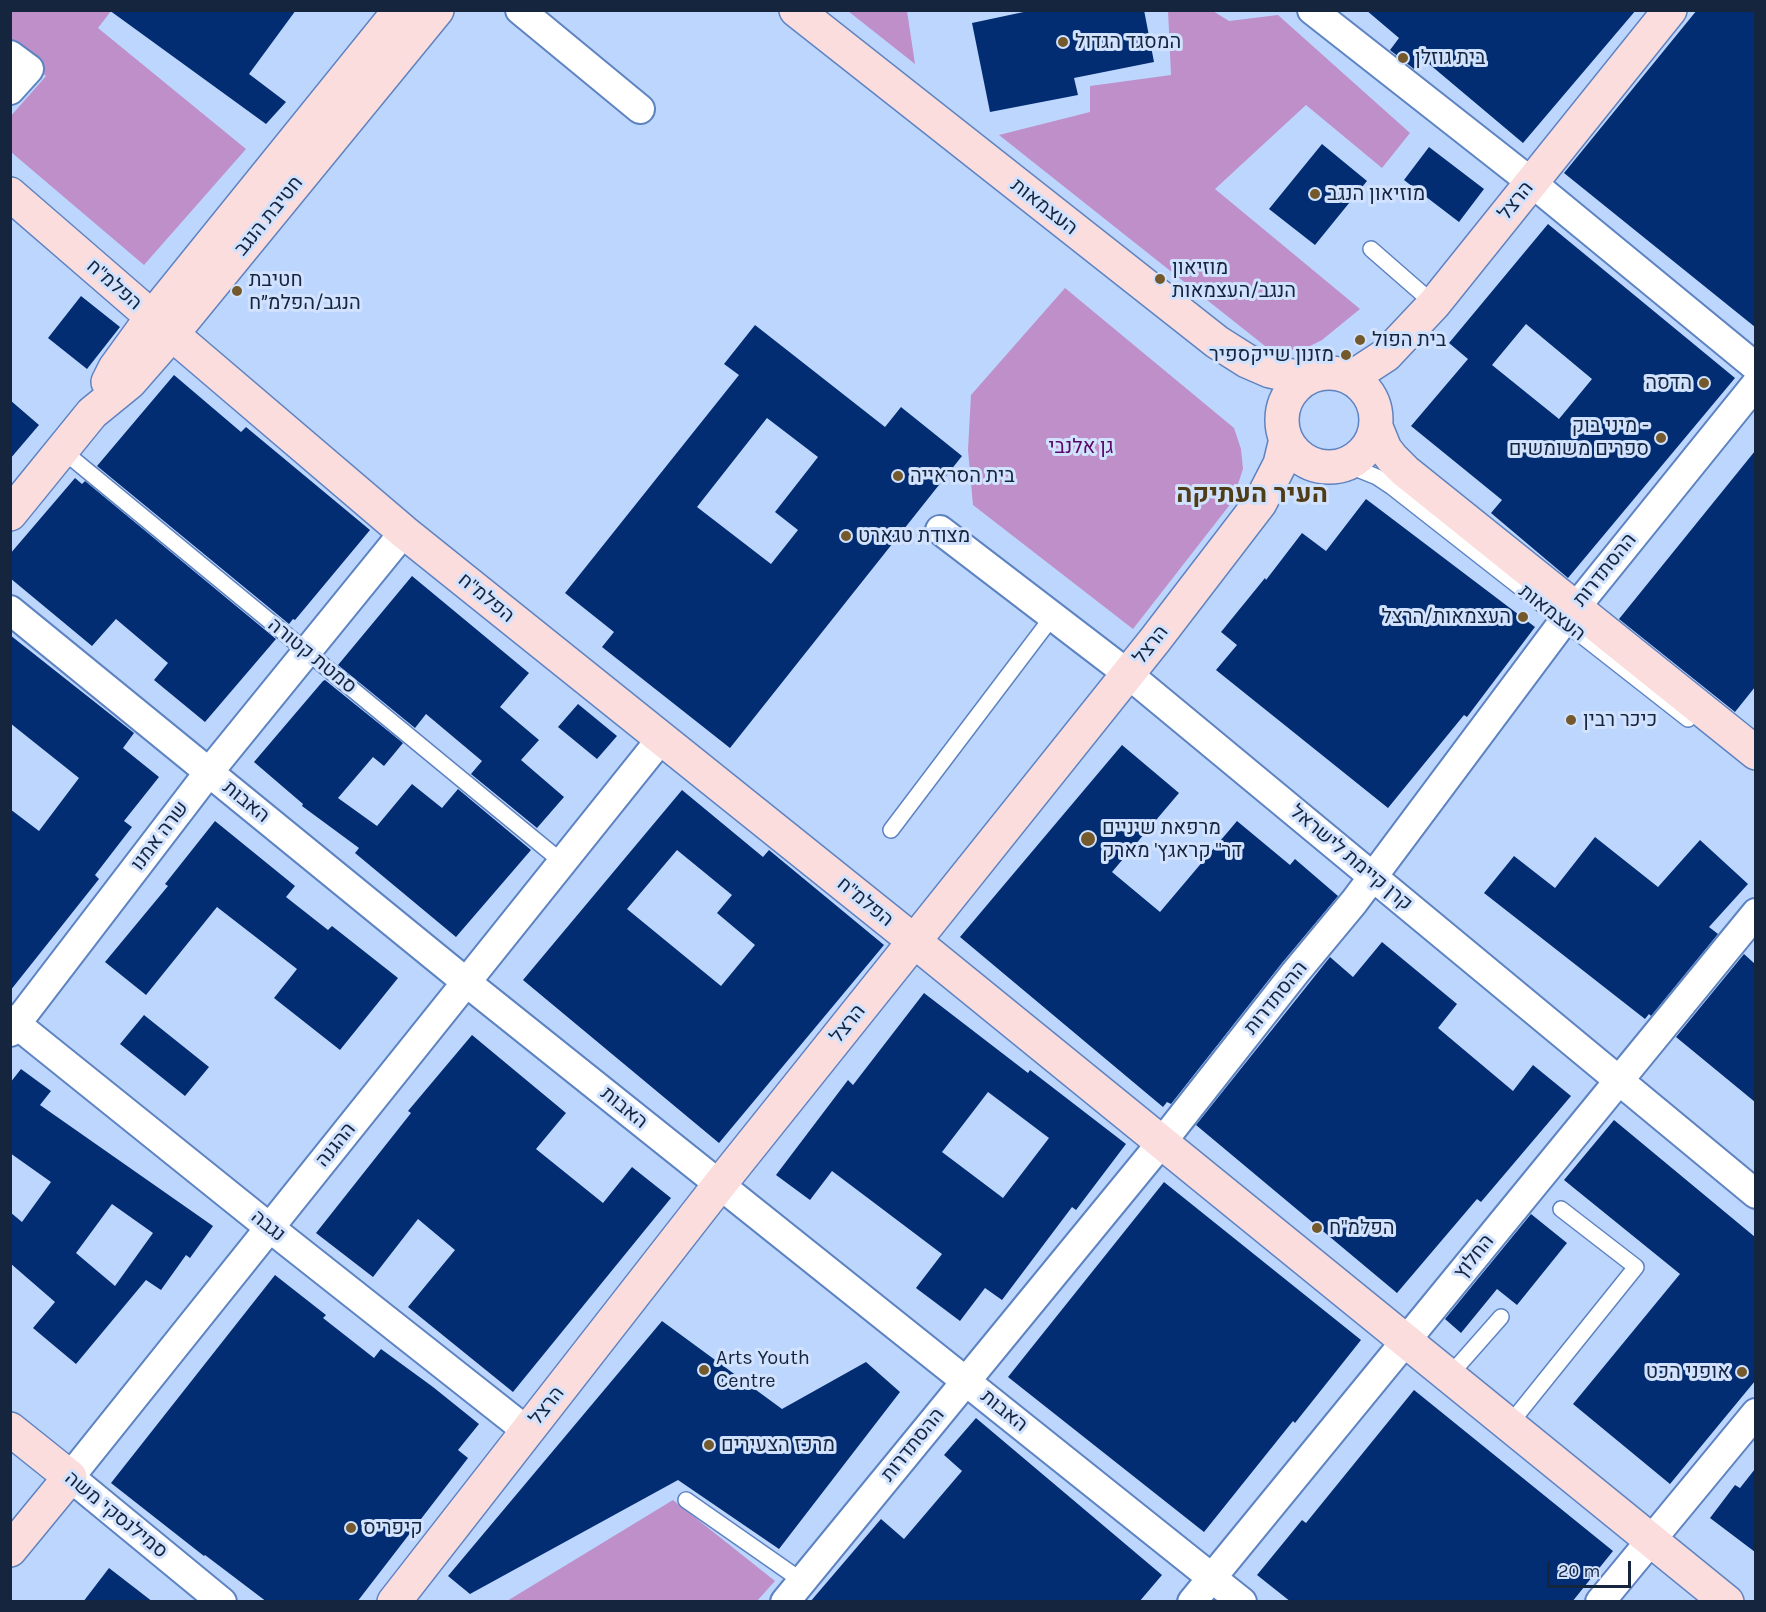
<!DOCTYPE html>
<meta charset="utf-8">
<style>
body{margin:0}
#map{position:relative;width:1766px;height:1612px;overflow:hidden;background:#bdd6fe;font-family:Karla,sans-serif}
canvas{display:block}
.frame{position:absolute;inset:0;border:12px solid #16253e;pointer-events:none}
.scale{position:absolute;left:1547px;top:1561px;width:84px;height:27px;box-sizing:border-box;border:3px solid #16253e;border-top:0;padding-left:8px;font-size:18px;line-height:21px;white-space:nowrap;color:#16253e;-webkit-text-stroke:4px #d1e2fe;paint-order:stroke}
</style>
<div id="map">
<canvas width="1766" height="1612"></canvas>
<div class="frame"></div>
<div class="scale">20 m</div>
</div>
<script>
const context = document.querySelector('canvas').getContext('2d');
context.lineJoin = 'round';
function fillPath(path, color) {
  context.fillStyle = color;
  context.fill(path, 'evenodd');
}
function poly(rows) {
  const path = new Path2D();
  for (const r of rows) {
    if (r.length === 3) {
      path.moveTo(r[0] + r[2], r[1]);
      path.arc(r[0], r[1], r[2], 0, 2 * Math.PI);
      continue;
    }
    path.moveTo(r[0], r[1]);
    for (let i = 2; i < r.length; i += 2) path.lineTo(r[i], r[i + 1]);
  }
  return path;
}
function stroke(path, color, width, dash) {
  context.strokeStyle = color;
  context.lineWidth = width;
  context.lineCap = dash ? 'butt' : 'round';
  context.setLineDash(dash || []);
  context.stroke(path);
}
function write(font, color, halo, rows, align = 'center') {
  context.font = font + ' Karla,Heebo,sans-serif';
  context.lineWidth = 6;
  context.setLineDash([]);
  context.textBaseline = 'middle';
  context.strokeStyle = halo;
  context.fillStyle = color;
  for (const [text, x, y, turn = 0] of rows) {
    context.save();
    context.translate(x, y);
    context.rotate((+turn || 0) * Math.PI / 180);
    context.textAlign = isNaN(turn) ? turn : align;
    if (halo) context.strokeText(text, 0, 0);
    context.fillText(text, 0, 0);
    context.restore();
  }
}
fillPath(poly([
 [1168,10,1213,11,1229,21,1278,15,1410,133,1382,168,1306,105,1215,189,1360,309,1322,340,1300,351,1265,346,999,135,1090,112,1090,86,1171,75],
 [11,11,111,11,98,28,246,149,144,265,11,152,10,117,46,76,11,44],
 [848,11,907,11,915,64],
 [1065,288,1234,428,1241,449,1243,469,1232,502,1133,629,973,505,968,450,971,395],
 [673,1500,775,1581,757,1601,507,1601]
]), '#bf8fc9');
fillPath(poly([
 [109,10,296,10,249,74,286,102,266,124],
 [1033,10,1144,10,1154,62,1074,78,1078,95,990,112,972,23],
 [1366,10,1636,10,1523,143,1422,58,1414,69,1390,50,1399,38],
 [1697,10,1755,10,1755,327,1564,173],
 [1322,144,1367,181,1315,245,1269,209],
 [1429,147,1484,189,1459,222,1404,180],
 [1548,224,1735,378,1568,578,1491,513,1502,500,1411,426,1468,359,1449,343],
 [1526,324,1592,379,1559,419,1492,365],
 [81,296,120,327,87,369,48,338],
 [755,325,885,427,901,407,962,456,730,748,602,647,614,632,565,593,739,375,724,364],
 [767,418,818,457,775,512,798,530,771,564,697,507],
 [174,375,241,432,246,427,370,530,295,620,293,619,289,624,97,466],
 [10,400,39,425,10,459],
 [1755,451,1755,687,1735,712,1619,619],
 [75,478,82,484,85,481,276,639,205,722,154,680,168,663,116,619,92,646,10,578,10,554],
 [1366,499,1535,627,1467,717,1464,715,1388,808,1216,670,1237,645,1221,632,1265,578,1266,580,1302,533,1326,551],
 [412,576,529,673,500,707,539,740,521,760,564,797,537,828,471,774,482,761,426,714,415,728,338,665],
 [10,635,134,733,123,748,159,777,124,821,132,827,95,875,99,879,10,991,10,809,39,831,79,778,10,723],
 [325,680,403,743,384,766,373,757,338,798,377,826,412,784,442,808,458,789,531,850,456,937,355,853,359,848,302,806,303,804,254,762,323,681],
 [578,704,617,736,597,759,558,727],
 [1122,745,1179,793,1112,872,1160,912,1237,821,1290,865,1295,859,1338,896,1282,963,1171,1104,1167,1102,1163,1107,960,937],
 [682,790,763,857,769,850,884,945,719,1143,523,980],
 [677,850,732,895,717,913,755,945,721,986,627,909],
 [215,821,295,886,286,897,328,930,332,926,398,978,340,1050,274,998,297,969,217,907,146,995,105,962,168,886,165,884],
 [1595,837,1658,887,1700,840,1748,884,1709,927,1718,934,1651,1016,1649,1014,1645,1019,1484,893,1514,856,1555,888],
 [1382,942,1457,1004,1438,1028,1513,1091,1533,1065,1571,1096,1481,1202,1477,1199,1397,1293,1196,1125,1330,957,1353,977],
 [1744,954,1755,964,1755,1102,1676,1037],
 [924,993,1028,1073,1030,1070,1126,1144,1076,1210,1072,1207,1002,1300,985,1288,960,1321,916,1288,942,1254,832,1171,810,1200,776,1175,848,1080,853,1085],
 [988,1092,1049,1138,1003,1198,942,1152],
 [144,1015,209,1067,185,1096,120,1044],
 [472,1035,566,1113,536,1149,603,1203,632,1167,671,1198,513,1392,408,1307,455,1250,418,1219,373,1277,316,1233,411,1113,408,1111],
 [21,1069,51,1091,40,1105,213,1226,190,1258,186,1255,161,1290,146,1280,76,1364,33,1328,55,1302,10,1263,10,1212,22,1222,51,1182,10,1153,10,1083],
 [112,1204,153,1233,115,1286,76,1253],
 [1614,1120,1755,1237,1755,1381,1670,1484,1573,1404,1680,1274,1564,1180],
 [1164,1182,1361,1340,1295,1423,1293,1421,1204,1532,1008,1377],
 [1531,1214,1567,1243,1517,1305,1497,1289,1461,1333,1445,1319],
 [275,1275,326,1315,323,1318,374,1358,381,1349,433,1387,479,1424,458,1450,468,1458,357,1602,267,1602,205,1555,204,1556,111,1483],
 [662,1321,782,1409,866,1362,900,1392,779,1549,678,1480,470,1594,448,1576],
 [1414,1390,1613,1551,1572,1602,1291,1602,1257,1575,1302,1520,1306,1523],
 [976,1418,1162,1575,1139,1602,810,1602,881,1519,904,1539,962,1471,944,1455],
 [1755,1469,1755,1552,1710,1518,1735,1485,1740,1488],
 [109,1568,153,1602,83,1602]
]), '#022d72');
const lane = poly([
 [1371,249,1434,304],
 [62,450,562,862],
 [1345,464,1377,477,1392,487,1688,719],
 [891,830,1053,616],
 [1449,1376,1501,1317],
 [1509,1425,1636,1267,1561,1209],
 [686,1500,802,1581]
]);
const street = poly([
 [520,10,640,109],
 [1312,10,1531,182,1756,367],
 [10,55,29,69,10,90],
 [940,530,1128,674,1756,1194],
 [1576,607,1756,384],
 [10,610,466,982,1242,1602],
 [10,1019,270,1228,527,1431],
 [10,1032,209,772,404,532],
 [222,1602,70,1477,661,739],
 [785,1602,1162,1142,1295,973,1354,902,1563,622],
 [1192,1602,1756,913],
 [1600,1602,1756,1413]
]);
const secondary = poly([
 [796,10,1217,342,1247,361,1270,371,1305,379],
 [10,194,152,317,404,532,914,941,1727,1602],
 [1329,420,47],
 [1349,377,1360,372,1386,355,1434,304,1670,10],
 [108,382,115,368,152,317,400,10],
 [1376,427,1385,449,1392,458,1405,471,1756,753],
 [10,514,92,413,130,382,172,334,437,10],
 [10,1429,70,1477,10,1550],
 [394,1602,720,1184,1155,640,1260,503,1280,464,1286,439]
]);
stroke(lane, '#5e83c1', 18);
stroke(street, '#5e83c1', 32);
stroke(secondary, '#5e83c1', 36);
stroke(lane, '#fff', 15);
stroke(street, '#fff', 28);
stroke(secondary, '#fcdddd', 33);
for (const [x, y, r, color] of [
 [1063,42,6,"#73592b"],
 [1403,58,6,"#73592b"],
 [1315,194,6,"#73592b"],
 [1160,279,6,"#73592b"],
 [237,291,6,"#73592b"],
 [1360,340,6,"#73592b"],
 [1346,355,6,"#73592b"],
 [1704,383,6,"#73592b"],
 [1661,438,6,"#73592b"],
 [898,476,6,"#73592b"],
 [846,536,6,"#73592b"],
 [1523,617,6,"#73592b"],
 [1571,720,6,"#73592b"],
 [1088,839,8,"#73592b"],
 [1317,1228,6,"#73592b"],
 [704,1370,6,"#73592b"],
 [1742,1372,6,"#73592b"],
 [709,1445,6,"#73592b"],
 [351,1528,6,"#73592b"]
]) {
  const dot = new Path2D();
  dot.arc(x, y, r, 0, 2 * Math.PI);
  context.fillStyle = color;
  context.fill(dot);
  stroke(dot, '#d1e2fe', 2);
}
write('20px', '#16253e', '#d1e2fe', [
 ["המסגד הגדול",1075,42],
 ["בית גוזלן",1415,58],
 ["מוזיאון הנגב",1327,194],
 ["מוזיאון",1172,268],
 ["הנגב/העצמאות",1172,291],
 ["חטיבת",249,280],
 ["הנגב/הפלמ״ח",249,303],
 ["בית הפול",1372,340],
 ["מזנון שייקספיר",1334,355,"right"],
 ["הדסה",1692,383,"right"],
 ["מיני בוק -",1649,426,"right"],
 ["ספרים משומשים",1649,449,"right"],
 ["בית הסראייה",910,476],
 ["מצודת טגארט",858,536],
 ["העצמאות/הרצל",1511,617,"right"],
 ["כיכר רבין",1583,720],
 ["מרפאת שיניים",1102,828],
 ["דר\" קראגץ' מארק",1102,851],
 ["הפלמ\"ח",1329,1228],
 ["Arts Youth",716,1358],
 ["Centre",716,1381],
 ["אופני הכט",1730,1372,"right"],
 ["מרכז הצעירים",721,1445],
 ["קיפריס",363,1528]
], 'left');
write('20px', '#16253e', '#d1e2fe', [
 ["הרצל",1516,201,-51],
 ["העצמאות",1044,207,38],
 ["חטיבת הנגב",269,216,-51],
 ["הפלמ\"ח",114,285,41],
 ["ההסתדרות",1605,570,-51],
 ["הפלמ\"ח",486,598,39],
 ["העצמאות",1552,613,38],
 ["הרצל",1151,645,-52],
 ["סמטת קטורה",312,656,39],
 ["האבות",246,802,39],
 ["שרה אמנו",160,836,-53],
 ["קרן קיימת לישראל",1351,858,40],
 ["הפלמ\"ח",865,902,39],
 ["ההסתדרות",1276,998,-51],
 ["הרצל",848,1024,-51],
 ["האבות",624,1108,39],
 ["ההגנה",336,1145,-51],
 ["נגבה",268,1226,39],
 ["החלוץ",1474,1257,-51],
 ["הרצל",547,1406,-52],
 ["האבות",1004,1411,39],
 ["ההסתדרות",913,1445,-51],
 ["סמילנסקי משה",116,1515,39]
]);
write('20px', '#5a0769', '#d1e2fe', [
 ["גן אלנבי",1081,447]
]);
write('bold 26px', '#503c17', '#d1e2fe', [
 ["העיר העתיקה",1252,495]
]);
</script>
